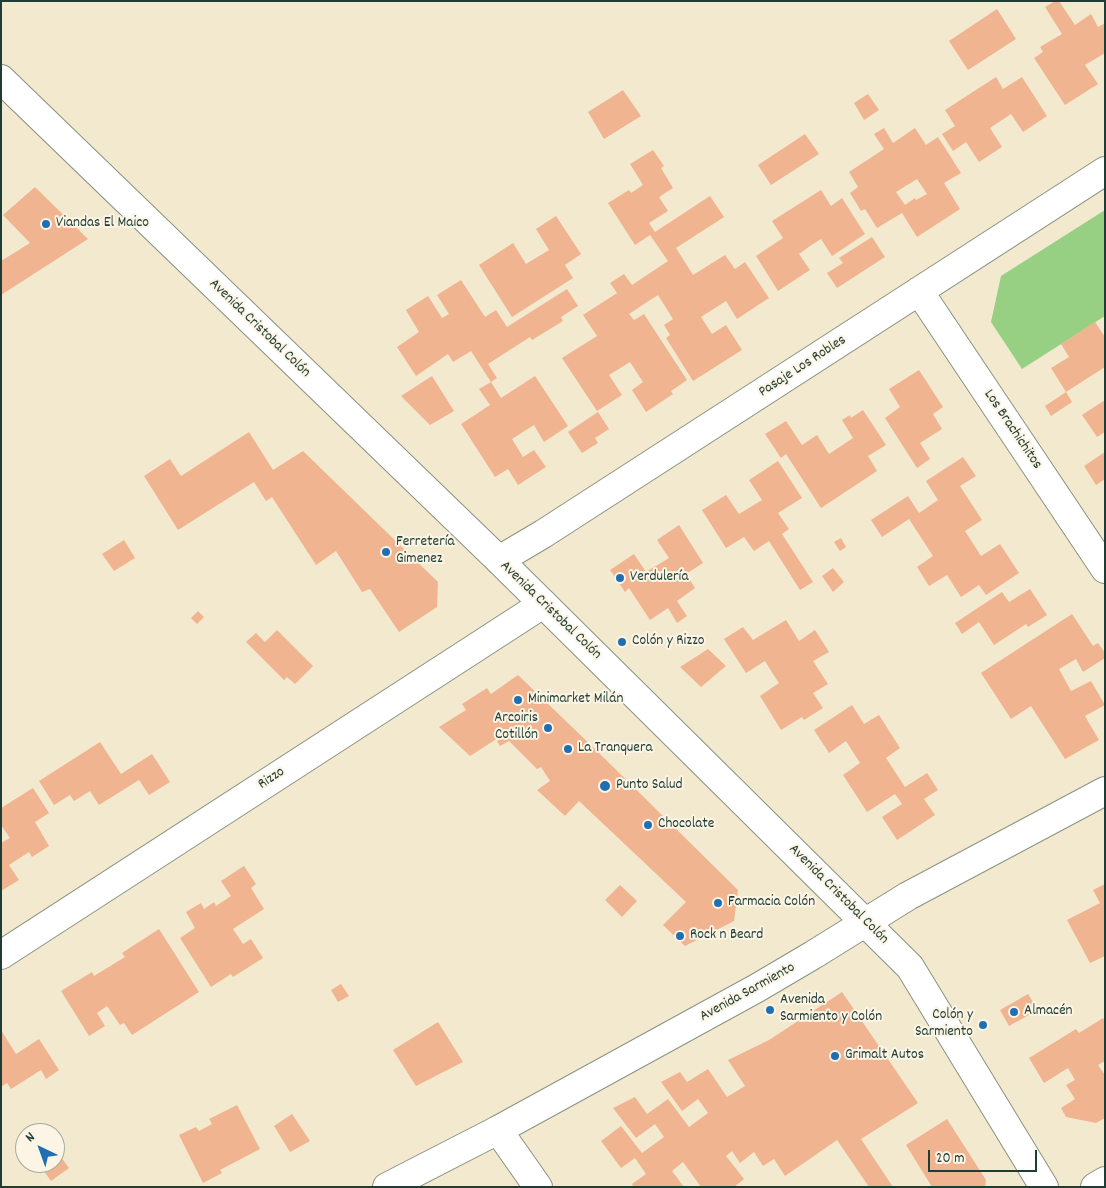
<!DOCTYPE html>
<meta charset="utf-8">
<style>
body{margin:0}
#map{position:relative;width:1106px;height:1188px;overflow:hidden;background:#f3e9cf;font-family:Dekko,sans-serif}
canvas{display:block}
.frame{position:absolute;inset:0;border:2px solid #1f3d34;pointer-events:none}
.north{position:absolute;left:15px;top:1123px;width:50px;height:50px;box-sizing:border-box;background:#fcf5e5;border:1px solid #a4ab9e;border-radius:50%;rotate:318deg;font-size:14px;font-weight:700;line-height:20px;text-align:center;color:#1f3d34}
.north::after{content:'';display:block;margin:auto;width:18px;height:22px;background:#1f6fb2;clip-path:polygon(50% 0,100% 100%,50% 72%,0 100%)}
.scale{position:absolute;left:928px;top:1150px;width:109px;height:22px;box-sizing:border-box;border:2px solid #1f3d34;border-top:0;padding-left:6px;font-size:15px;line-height:18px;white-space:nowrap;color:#1f3d34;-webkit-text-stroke:4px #fcf5e5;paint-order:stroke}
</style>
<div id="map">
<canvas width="1106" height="1188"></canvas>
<div class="frame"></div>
<div class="north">N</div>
<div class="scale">20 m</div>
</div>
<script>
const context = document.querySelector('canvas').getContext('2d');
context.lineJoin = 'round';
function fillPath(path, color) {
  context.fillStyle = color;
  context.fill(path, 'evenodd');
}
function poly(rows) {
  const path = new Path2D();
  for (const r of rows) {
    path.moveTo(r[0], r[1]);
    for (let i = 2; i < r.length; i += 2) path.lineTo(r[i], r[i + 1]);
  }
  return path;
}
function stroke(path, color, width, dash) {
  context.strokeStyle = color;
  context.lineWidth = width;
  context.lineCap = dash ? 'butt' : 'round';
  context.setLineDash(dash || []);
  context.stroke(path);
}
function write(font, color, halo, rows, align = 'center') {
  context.font = font + ' Dekko,sans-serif';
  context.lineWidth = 4;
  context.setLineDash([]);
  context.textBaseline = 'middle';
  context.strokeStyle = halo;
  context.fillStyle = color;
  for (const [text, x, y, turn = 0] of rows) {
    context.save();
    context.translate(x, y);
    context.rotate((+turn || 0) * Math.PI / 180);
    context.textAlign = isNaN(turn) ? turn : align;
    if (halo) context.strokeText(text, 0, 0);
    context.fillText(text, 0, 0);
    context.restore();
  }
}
fillPath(poly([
 [1105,210,1105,316,1022,369,991,322,1001,276]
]), '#97d083');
fillPath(poly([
 [1055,1,1059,1,1075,25,1091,14,1098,27,1105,23,1105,53,1085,65,1098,84,1065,105,1034,58,1043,52,1040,47,1062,34,1045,7],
 [997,9,1016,39,968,70,949,41],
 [996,77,1003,89,1022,77,1047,116,1023,132,1011,114,990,128,1002,147,979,162,966,142,953,151,942,134,955,126,945,110],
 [623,90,641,116,604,139,588,112],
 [868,94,879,110,864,120,854,103],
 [884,128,893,143,915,128,926,145,938,137,961,173,944,183,960,209,917,237,902,213,877,228,865,209,861,211,850,193,858,187,849,172,884,149,874,134],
 [917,179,927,194,916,200,915,198,905,205,896,192],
 [805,134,819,154,771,185,758,165],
 [653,150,664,166,661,168,673,188,659,197,668,211,649,223,655,232,710,196,724,217,676,248,693,275,725,255,735,269,745,262,769,298,737,319,726,301,701,317,712,334,726,325,742,350,693,381,666,338,670,335,664,325,673,319,658,295,644,304,629,314,634,320,644,314,687,380,671,391,673,394,646,412,632,390,643,382,630,362,609,375,622,395,597,411,562,358,597,336,583,315,617,293,610,283,624,274,632,285,668,261,650,235,635,245,608,203,629,190,631,193,643,185,630,164],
 [35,187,88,239,1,295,1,261,30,243,3,215],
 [821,190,831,206,842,198,865,234,832,256,821,239,810,246,799,254,810,270,778,291,756,256,783,238,772,221],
 [556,216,581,254,565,265,573,278,512,317,479,265,513,243,526,264,549,250,536,229],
 [872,237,885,257,837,288,827,273,843,263,839,258],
 [461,280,485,317,496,310,507,327,567,289,578,306,561,317,563,321,532,340,530,337,488,364,497,378,491,382,501,398,535,376,568,426,544,442,534,425,512,439,523,457,534,450,546,467,518,485,508,469,495,477,461,424,490,405,479,389,491,382,471,351,453,362,448,354,416,376,397,347,419,332,406,310,428,296,442,318,449,314,437,295],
 [1095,322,1105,337,1105,367,1066,392,1051,368,1069,357,1061,344],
 [919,370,943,407,933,414,942,429,920,443,930,459,917,468,885,418,900,407,889,389],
 [432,376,454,411,430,425,401,396],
 [1066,392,1072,402,1051,416,1045,406],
 [1105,400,1105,432,1097,437,1082,415],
 [863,410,886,445,868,456,877,471,821,508,786,454,781,458,765,434,786,421,802,445,817,435,829,454,853,438,842,420,850,415,851,418],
 [598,412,609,429,595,438,598,443,582,453,568,432],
 [249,432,273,470,303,451,438,582,437,607,399,632,370,589,362,592,336,551,316,565,272,497,266,501,254,482,178,530,144,476,170,459,181,476],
 [1105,452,1105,479,1096,485,1084,466],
 [963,457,976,476,960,486,982,520,965,531,981,556,1000,544,1019,573,986,595,979,585,961,597,947,575,929,586,917,567,933,556,909,519,882,537,871,520,908,496,919,513,938,500,926,481],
 [778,461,802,498,778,513,789,529,782,534,813,582,800,590,769,541,754,551,744,537,726,548,702,510,726,495,739,514,762,500,749,480],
 [679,525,703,563,686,574,695,588,677,601,687,616,677,623,668,608,650,620,629,588,625,592,610,570,634,554,646,572,669,558,657,540],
 [841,538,846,547,840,551,834,542],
 [124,540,135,558,114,571,102,554],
 [833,568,844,582,833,592,822,576],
 [1030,589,1047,615,1028,627,1026,624,994,645,979,622,962,634,955,623,1002,592,1009,602],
 [198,611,204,617,197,624,191,618],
 [1072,614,1093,646,1098,643,1105,653,1105,658,1083,672,1076,659,1059,669,1071,691,1091,681,1105,705,1085,716,1099,740,1065,759,1031,706,1011,719,981,673],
 [786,620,799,641,815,630,829,652,813,661,828,684,813,693,823,708,804,720,802,717,781,730,760,696,779,683,773,674,765,661,746,673,724,639,743,627,753,640],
 [277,630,313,666,295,684,287,677,284,680,246,642,256,633,265,642],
 [708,649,726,666,701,687,680,667],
 [518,675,597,751,738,890,734,921,685,946,663,925,686,902,579,801,565,816,537,790,550,781,541,767,537,769,509,741,500,746,497,741,510,732,509,731,470,756,439,727,466,710,462,704,487,688,491,694],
 [852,705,864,724,879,715,900,748,886,758,905,787,927,773,938,790,924,799,935,815,897,840,882,817,902,804,895,794,867,812,843,775,860,763,846,741,829,753,814,730],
 [100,742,121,774,152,754,170,782,149,795,139,780,99,805,90,791,74,801,70,795,54,805,39,781],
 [33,788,49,813,35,822,49,846,32,857,29,852,9,865,19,880,1,891,1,843,10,838,1,825,1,808],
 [244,866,256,884,251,888,264,909,233,929,243,944,251,939,263,958,233,977,231,974,211,987,180,938,195,928,186,912,201,903,204,909,214,902,216,906,231,896,221,881],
 [1105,884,1105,956,1090,963,1067,920,1100,903,1093,890],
 [620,885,637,901,622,917,605,900],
 [159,929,199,992,132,1035,124,1023,120,1025,107,1006,97,1013,105,1026,89,1036,61,991,92,972,94,976,125,957,122,953],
 [341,984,349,996,338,1002,331,990],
 [842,992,918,1103,861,1139,893,1187,869,1187,837,1140,785,1176,774,1159,763,1166,754,1152,740,1163,732,1151,726,1156,744,1179,734,1187,701,1187,683,1162,672,1171,684,1187,634,1187,632,1184,646,1174,635,1158,621,1168,601,1141,621,1126,642,1153,664,1137,655,1124,636,1138,613,1108,635,1097,647,1114,668,1099,689,1127,708,1113,698,1099,682,1111,661,1082,680,1072,687,1082,708,1069,727,1097,745,1086,728,1060,769,1040],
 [1028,994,1038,1010,1009,1026,1000,1010],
 [1103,1018,1105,1021,1105,1061,1098,1065,1105,1075,1105,1118,1096,1123,1066,1117,1061,1108,1075,1099,1066,1085,1075,1080,1068,1068,1044,1083,1029,1058,1076,1029,1079,1033],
 [438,1022,463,1062,416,1086,393,1050],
 [1,1030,16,1054,39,1039,59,1070,46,1079,41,1070,11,1089,7,1083,1,1087],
 [237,1105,260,1149,220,1170,222,1173,203,1183,179,1135,196,1127,199,1131,212,1124,209,1119],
 [292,1114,310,1141,290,1152,274,1126],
 [947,1119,986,1180,985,1187,932,1187,906,1145],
 [55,1149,69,1168,51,1181,38,1163,55,1163]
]), '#f0b490');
const street = poly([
 [919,291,1105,569],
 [499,560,543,534,1105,171],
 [1,955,543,604],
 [498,1130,538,1187],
 [1095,1187,1105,1181]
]);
const secondary = poly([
 [1,79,499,560,910,967,1044,1187],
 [387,1187,498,1130,757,988,813,955,908,896,1105,791]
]);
stroke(street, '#899382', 30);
stroke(secondary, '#899382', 30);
stroke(street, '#fff', 28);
stroke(secondary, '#fff', 28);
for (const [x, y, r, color] of [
 [46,224,5,"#1f6fb2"],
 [386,552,5,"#1f6fb2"],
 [620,578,5,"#1f6fb2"],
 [622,642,5,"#1f6fb2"],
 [518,700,5,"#1f6fb2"],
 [548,728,5,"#1f6fb2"],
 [568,749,5,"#1f6fb2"],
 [605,786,6,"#1f6fb2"],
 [648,825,5,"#1f6fb2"],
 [718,903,5,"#1f6fb2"],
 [680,936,5,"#1f6fb2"],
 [770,1010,5,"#1f6fb2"],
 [1014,1012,5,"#1f6fb2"],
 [983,1025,5,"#1f6fb2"],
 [835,1056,5,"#1f6fb2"]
]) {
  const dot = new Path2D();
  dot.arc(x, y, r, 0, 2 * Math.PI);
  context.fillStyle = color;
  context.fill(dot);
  stroke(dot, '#fcf5e5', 2);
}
write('15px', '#1f3d34', '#fcf5e5', [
 ["Viandas El Maico",56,224],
 ["Ferretería",396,543],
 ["Gimenez",396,560],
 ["Verdulería",630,578],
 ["Colón y Rizzo",632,642],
 ["Minimarket Milán",528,700],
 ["Arcoiris",538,719,"right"],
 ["Cotillón",538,736,"right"],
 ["La Tranquera",578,749],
 ["Punto Salud",616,786],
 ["Chocolate",658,825],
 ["Farmacia Colón",728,903],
 ["Rock n Beard",690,936],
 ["Avenida",780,1001],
 ["Sarmiento y Colón",780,1018],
 ["Almacén",1024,1012],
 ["Colón y",973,1016,"right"],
 ["Sarmiento",973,1033,"right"],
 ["Grimalt Autos",845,1056]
], 'left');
write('15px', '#1f3d34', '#fcf5e5', [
 ["Avenida Cristobal Colón",259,329,44],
 ["Pasaje Los Robles",803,367,-33],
 ["Los Brachichitos",1012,430,56],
 ["Avenida Cristobal Colón",550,611,44],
 ["Rizzo",272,779,-33],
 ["Avenida Cristobal Colón",838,895,45],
 ["Avenida Sarmiento",748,993,-29]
]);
</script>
